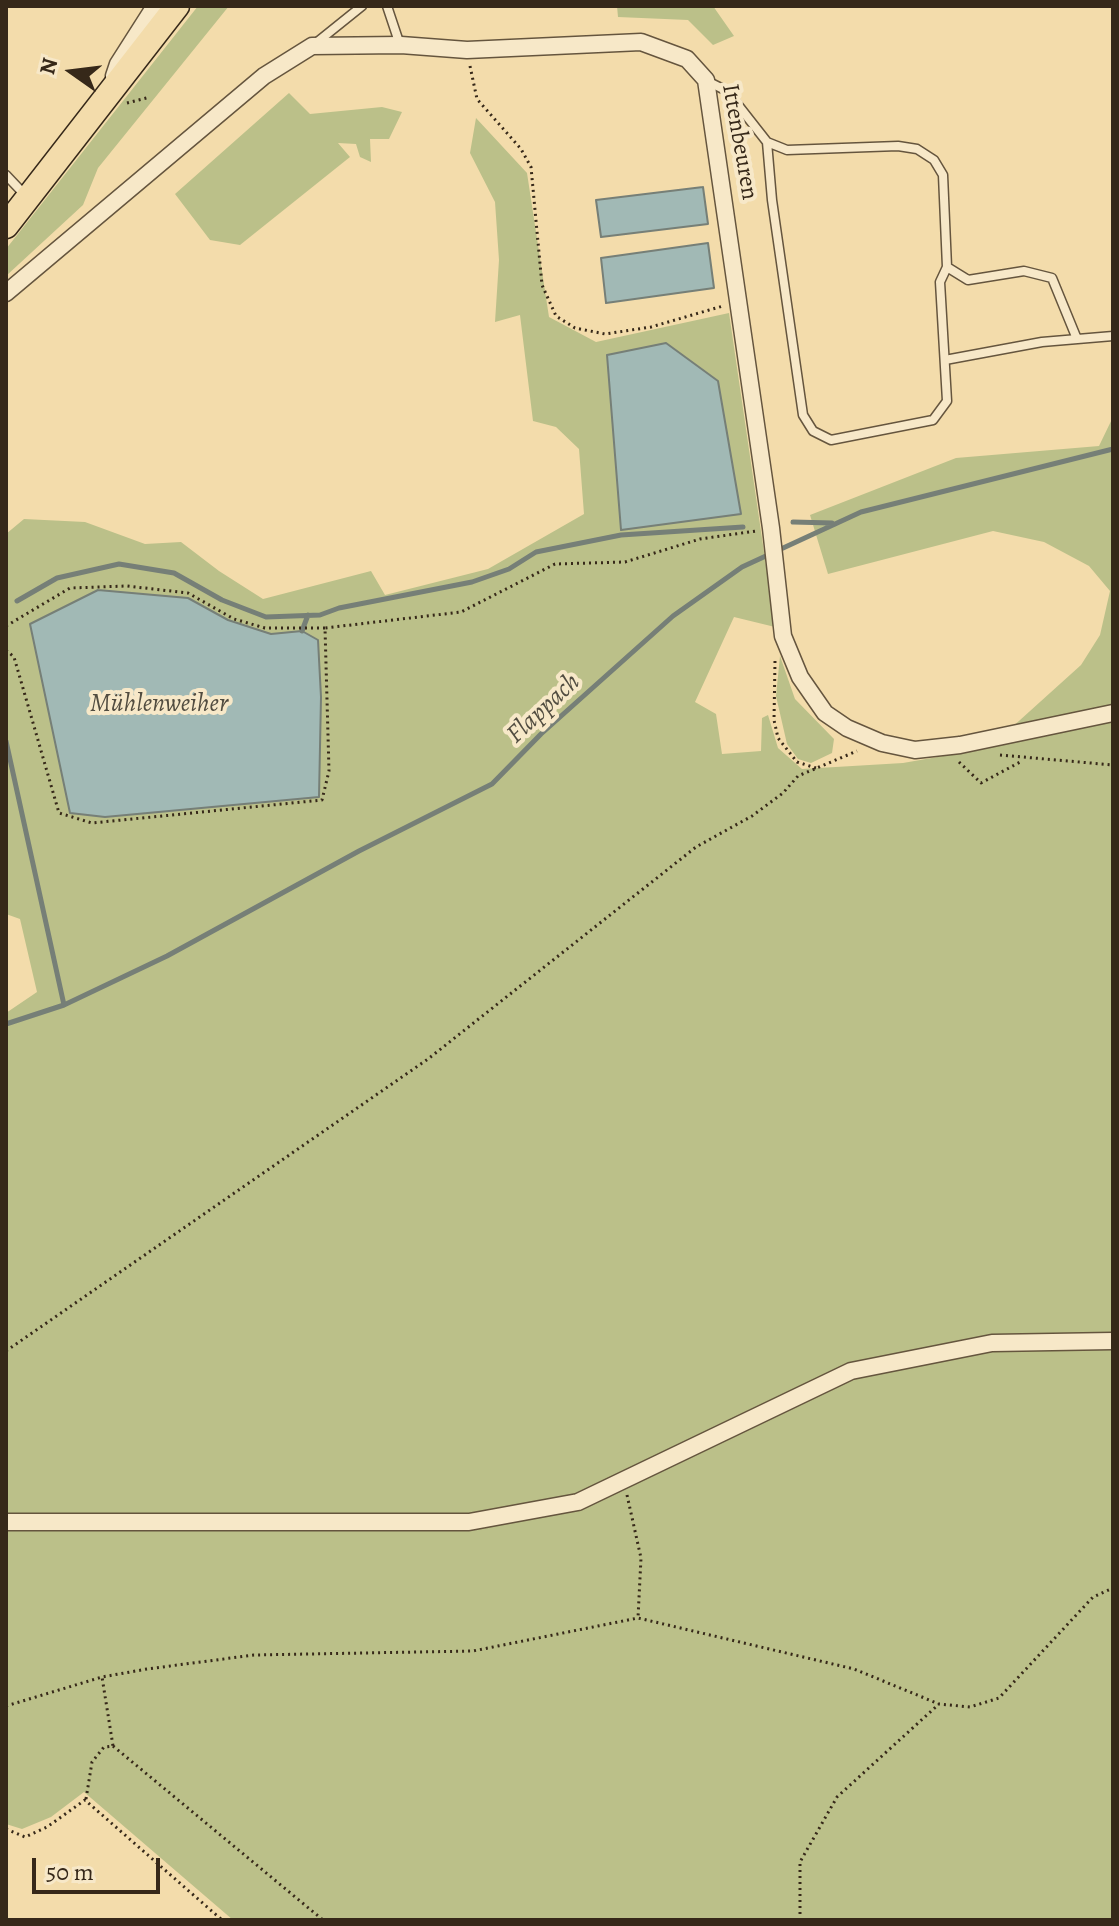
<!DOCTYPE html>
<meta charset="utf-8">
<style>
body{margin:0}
#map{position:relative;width:1119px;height:1926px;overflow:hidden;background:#f3dcab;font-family:Alegreya,serif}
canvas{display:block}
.frame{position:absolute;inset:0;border:8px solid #362819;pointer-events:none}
.north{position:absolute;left:32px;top:32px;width:80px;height:80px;-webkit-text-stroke:6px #f7e8c8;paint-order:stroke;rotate:284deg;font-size:22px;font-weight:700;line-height:32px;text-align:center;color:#362819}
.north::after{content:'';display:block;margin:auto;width:28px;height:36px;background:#362819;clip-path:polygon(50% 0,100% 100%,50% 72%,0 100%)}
.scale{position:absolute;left:32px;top:1858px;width:128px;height:36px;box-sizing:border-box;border:4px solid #362819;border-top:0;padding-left:10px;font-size:24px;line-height:28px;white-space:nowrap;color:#362819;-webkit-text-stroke:6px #f7e8c8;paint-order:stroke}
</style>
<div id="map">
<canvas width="1119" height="1926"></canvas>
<div class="frame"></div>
<div class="north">N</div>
<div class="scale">50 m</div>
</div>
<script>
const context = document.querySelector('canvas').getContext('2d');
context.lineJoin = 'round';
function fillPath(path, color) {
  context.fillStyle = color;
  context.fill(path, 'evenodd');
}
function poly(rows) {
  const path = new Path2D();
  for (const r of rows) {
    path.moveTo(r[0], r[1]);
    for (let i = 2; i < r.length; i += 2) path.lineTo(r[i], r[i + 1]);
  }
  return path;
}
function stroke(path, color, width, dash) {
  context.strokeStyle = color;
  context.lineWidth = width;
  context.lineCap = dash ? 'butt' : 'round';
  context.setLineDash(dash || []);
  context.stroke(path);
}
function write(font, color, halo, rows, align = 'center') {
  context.font = font + ' Alegreya,serif';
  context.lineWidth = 8;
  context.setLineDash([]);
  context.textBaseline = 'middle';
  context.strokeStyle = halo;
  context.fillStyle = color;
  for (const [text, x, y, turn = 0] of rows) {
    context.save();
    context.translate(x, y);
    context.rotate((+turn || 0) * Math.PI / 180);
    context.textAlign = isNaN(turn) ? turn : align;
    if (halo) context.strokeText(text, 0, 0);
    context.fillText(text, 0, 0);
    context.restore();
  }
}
fillPath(poly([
 [198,6,229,6,98,168,83,205,6,276,6,249],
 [617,6,713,6,734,36,713,45,688,20,618,17],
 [289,93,310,114,382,107,402,112,389,139,370,139,371,162,360,157,356,144,338,143,350,157,240,245,210,240,175,194],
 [476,118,527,173,549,317,596,342,729,313,775,627,734,617,695,702,716,714,722,754,761,751,762,718,768,715,778,748,802,769,903,763,989,748,1081,665,1100,635,1110,591,1089,566,1044,542,993,531,828,574,810,515,956,458,1099,446,1113,417,1113,1920,233,1920,84,1792,51,1817,22,1829,6,1824,6,1013,37,992,20,919,6,914,6,534,24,519,85,522,145,544,181,542,219,571,263,599,371,571,385,595,488,569,584,514,579,449,556,427,533,421,520,315,495,322,499,260,495,202,470,153],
 [188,598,228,620,271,634,318,640,321,697,319,797,105,817,70,813],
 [780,656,795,699,834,739,832,753,811,763,798,759,787,744,776,696]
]), '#bbc089');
const water = poly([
 [703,187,708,224,601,237,596,200,703,187],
 [708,243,714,288,606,303,601,258,708,243],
 [666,343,718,381,741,514,621,530,607,355,666,343],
 [98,590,188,598,228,620,271,634,302,631,318,640,321,697,319,797,105,817,70,813,30,624,98,590]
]);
fillPath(water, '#a1b9b5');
stroke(water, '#767f77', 2);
stroke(poly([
 [793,522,832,523],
 [17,601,57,578,119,564,174,573,222,600,266,617,320,615,339,608,472,582,509,569,536,552,621,535,743,527],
 [302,631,308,615],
 [6,741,64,1005],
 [6,1024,64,1005,167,956,359,851,492,784,541,734,673,616,742,567,861,512,1113,449]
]), '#767f77', 5);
const service = poly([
 [387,6,400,45],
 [316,43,362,6],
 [707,81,727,91,767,142,787,150,898,146,917,149,934,160,943,175,947,267,940,282,947,401,933,420,831,440,813,431,803,415,772,200,767,142],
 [6,175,25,195],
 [947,267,968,280,1024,271,1052,278,1077,339],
 [945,360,1042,342,1113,336]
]);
const minor = poly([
 [114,76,118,64,155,6],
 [6,293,264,76,312,46,401,45,467,50,641,42,687,59,706,80,771,528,783,636,800,677,825,713,847,728,882,743,915,750,960,745,1113,713],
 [6,1522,469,1522,578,1502,851,1371,992,1343,1113,1341]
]);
const primary = poly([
 [6,226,177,6]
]);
stroke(service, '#65553e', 11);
stroke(minor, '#65553e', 19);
stroke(primary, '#362819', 27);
stroke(poly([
 [470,66,477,99,521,149,531,167,542,285,556,316,575,328,605,334,651,327,723,306],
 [127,103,150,97],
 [6,626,70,588,127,586,188,593,234,619,265,628,325,628],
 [6,650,14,657,59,813,92,823,322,800,329,771,325,628,461,612,555,564,625,562,700,539,756,531],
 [775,661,774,720,778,738,797,762,816,768],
 [1000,755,1113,765],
 [959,762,981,783,1022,761],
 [6,1351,428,1059,696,847,752,816,783,793,798,776,857,751],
 [627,1495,641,1558,638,1618],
 [6,1706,102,1677,147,1669,254,1655,473,1651,638,1618,854,1669,939,1704,970,1707,999,1698,1093,1597,1113,1588],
 [113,1746,323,1920],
 [86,1799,92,1762,104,1747,113,1746,102,1677],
 [6,1829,25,1837,47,1827,85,1800,222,1920],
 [800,1920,800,1862,837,1797,939,1704]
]), '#362819', 3, [2, 4]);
stroke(service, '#f7e8c8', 8);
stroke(minor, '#f7e8c8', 16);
stroke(primary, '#f3dcab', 24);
write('24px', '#362819', '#f7e8c8', [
 ["Ittenbeuren",739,142,80]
]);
write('italic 26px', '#514c40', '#f7e8c8', [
 ["Mühlenweiher",159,705],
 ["Flappach",544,709,-43]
]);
</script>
